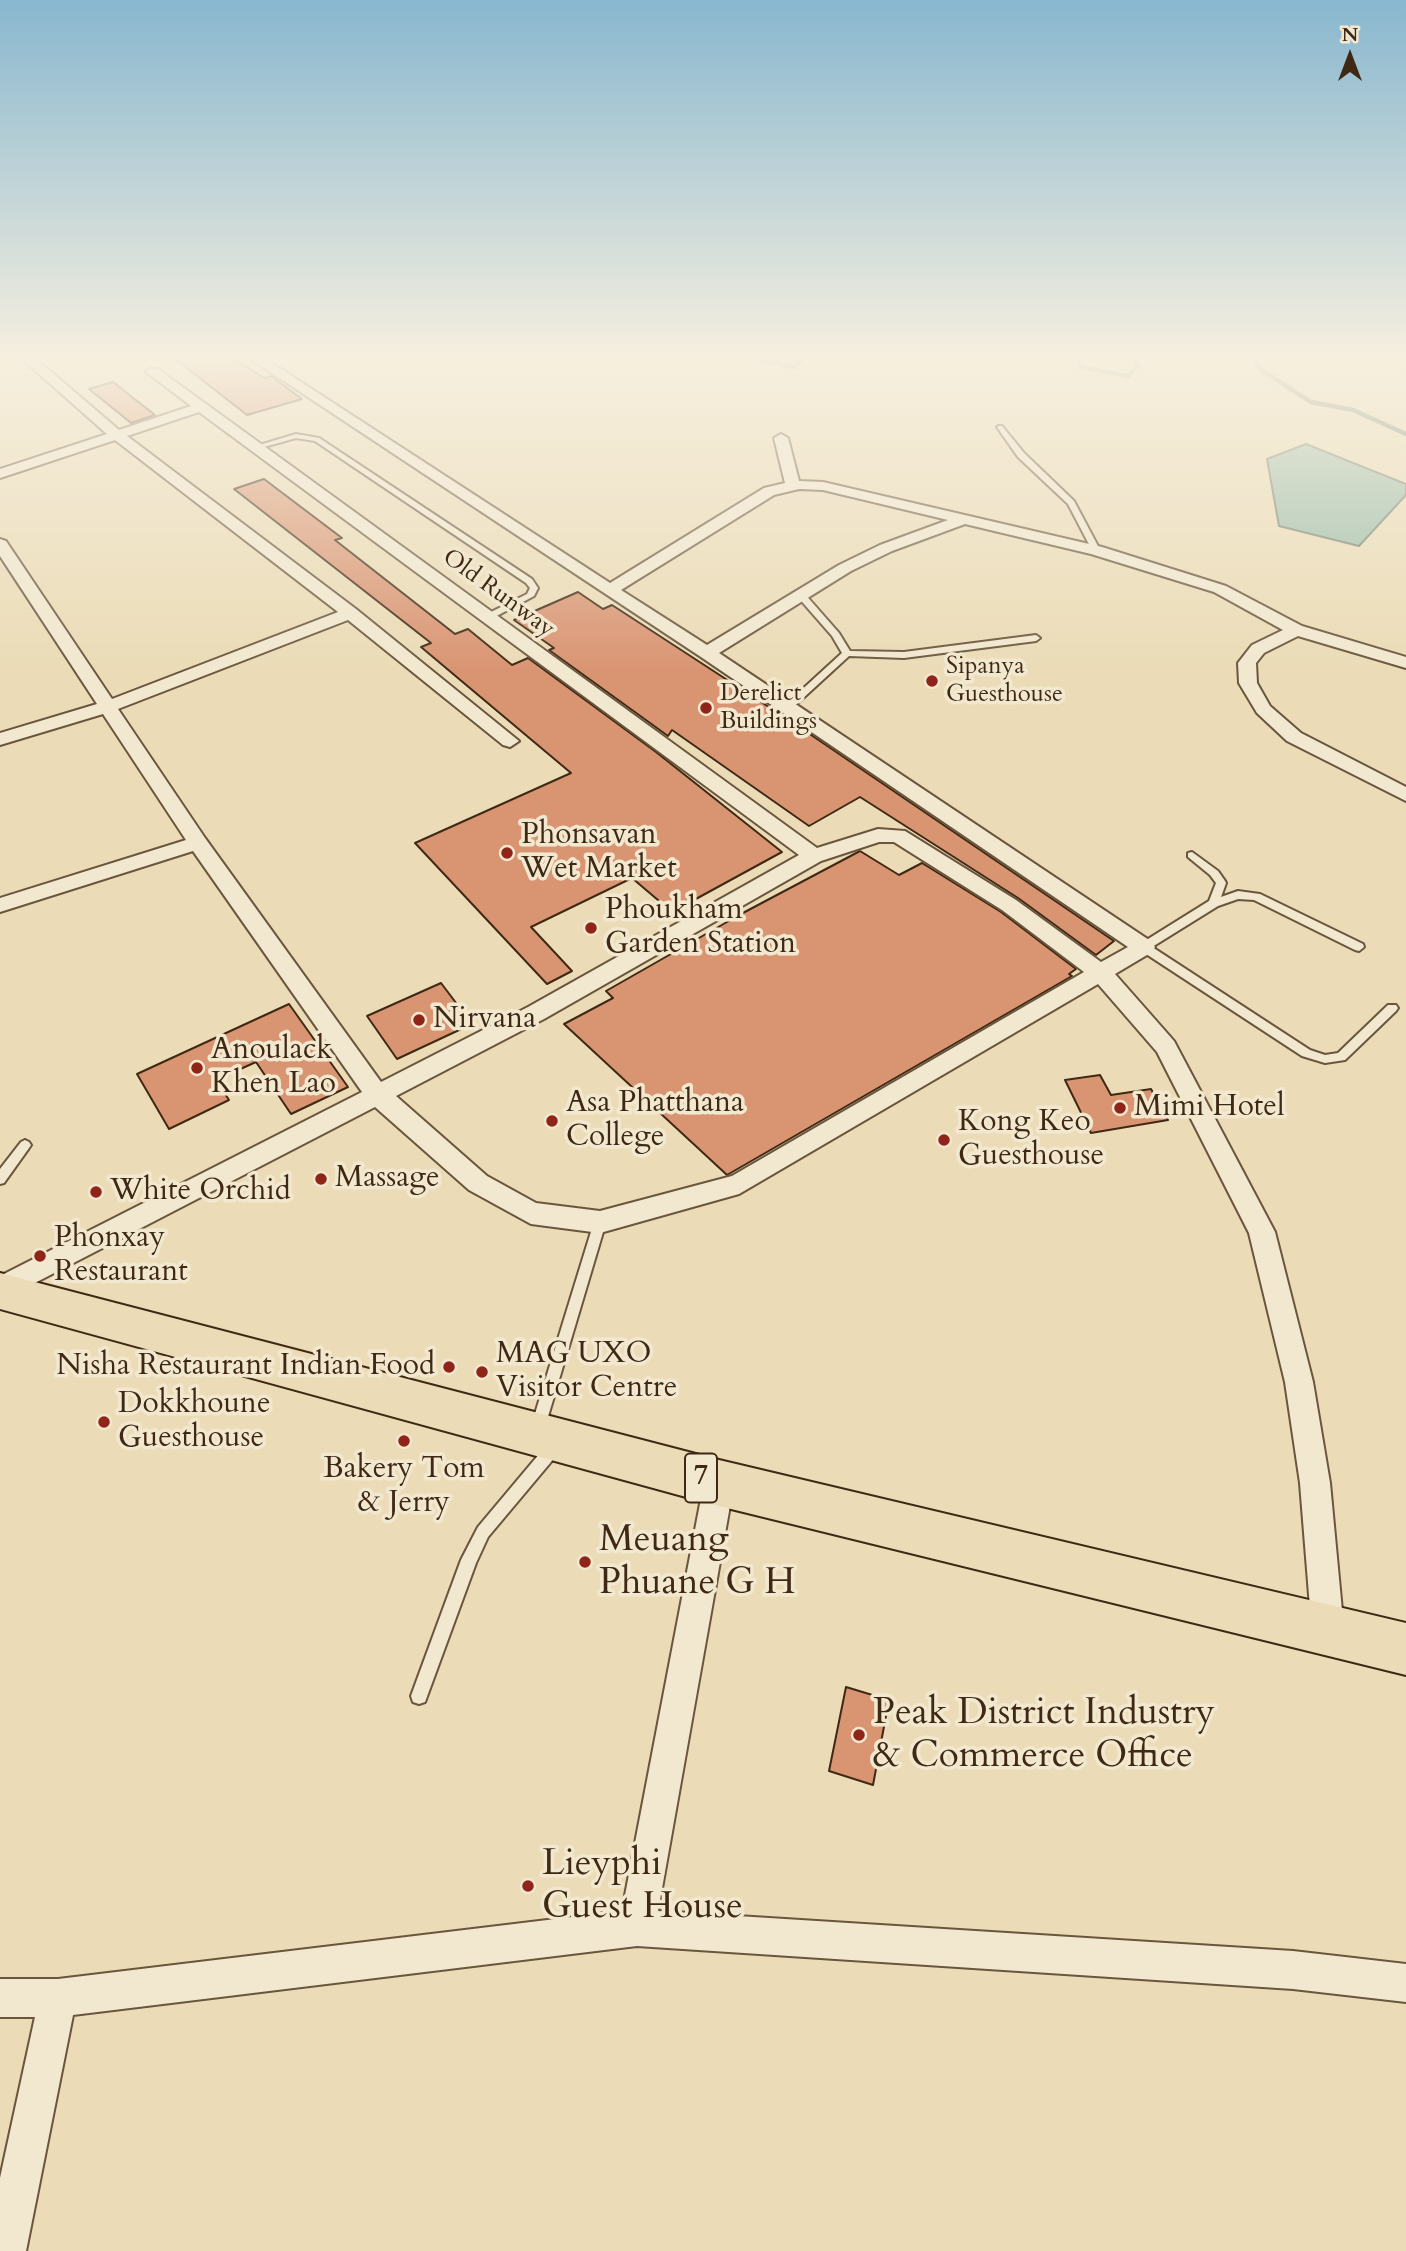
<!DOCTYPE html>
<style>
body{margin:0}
#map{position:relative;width:1406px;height:2251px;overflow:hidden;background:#ebdcb7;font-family:Cardo,serif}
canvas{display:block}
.north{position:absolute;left:1315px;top:21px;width:70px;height:70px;-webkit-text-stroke:5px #f2e8d0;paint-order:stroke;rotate:0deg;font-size:19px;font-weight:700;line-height:28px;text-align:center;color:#3f2914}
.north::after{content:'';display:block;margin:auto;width:24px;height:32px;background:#3f2914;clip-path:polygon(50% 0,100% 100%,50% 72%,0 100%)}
</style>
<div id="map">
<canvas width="1406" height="2251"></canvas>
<div class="north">N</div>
</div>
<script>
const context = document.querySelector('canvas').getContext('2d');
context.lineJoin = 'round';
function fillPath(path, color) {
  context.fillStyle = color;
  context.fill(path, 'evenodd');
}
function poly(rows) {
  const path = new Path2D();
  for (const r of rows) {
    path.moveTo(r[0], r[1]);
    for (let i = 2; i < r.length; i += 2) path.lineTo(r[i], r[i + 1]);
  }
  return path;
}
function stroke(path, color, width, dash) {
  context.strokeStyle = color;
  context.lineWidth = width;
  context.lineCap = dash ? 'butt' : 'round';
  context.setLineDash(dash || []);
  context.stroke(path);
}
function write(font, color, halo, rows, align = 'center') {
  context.font = font + ' Cardo,serif';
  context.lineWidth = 7;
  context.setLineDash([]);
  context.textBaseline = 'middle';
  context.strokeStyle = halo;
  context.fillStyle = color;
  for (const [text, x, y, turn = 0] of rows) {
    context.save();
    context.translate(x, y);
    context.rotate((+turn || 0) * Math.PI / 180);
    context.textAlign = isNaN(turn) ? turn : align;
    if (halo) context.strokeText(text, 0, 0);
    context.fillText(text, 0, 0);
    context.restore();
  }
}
const water = poly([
 [1306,444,1406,484,1406,495,1359,546,1279,526,1267,459,1306,444]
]);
fillPath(water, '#99bcaa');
stroke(water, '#75816e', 2);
stroke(poly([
 [752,358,795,367,804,358],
 [1078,358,1081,367,1128,376,1138,365,1134,358],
 [1254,358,1260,369,1311,402,1353,410,1406,434]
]), '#75816e', 4.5);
const building = poly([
 [174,358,234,358,264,378,271,376,302,399,247,415,174,358],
 [113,382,155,415,131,423,89,389,113,382],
 [264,479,342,538,335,540,455,634,468,629,512,665,528,658,656,752,782,852,672,912,632,878,531,927,572,971,547,984,415,843,571,773,421,647,431,643,234,489,264,479],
 [578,592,603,609,612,605,795,724,1114,941,1096,955,1018,898,860,797,809,826,672,730,668,736,549,650,554,648,514,620,578,592],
 [860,851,899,875,922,863,1001,912,1076,969,1069,974,1072,976,727,1175,564,1024,613,998,606,991,741,914,860,851],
 [441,983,472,1024,397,1059,367,1016,441,983],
 [289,1004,348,1087,291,1114,256,1062,216,1080,229,1100,169,1129,137,1074,289,1004],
 [1100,1075,1111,1095,1151,1089,1168,1120,1091,1133,1065,1080,1100,1075],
 [846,1687,889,1700,873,1785,829,1771,846,1687]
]);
fillPath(building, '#d99472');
stroke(building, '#3f2914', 2);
const service = poly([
 [998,426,1002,426,1024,453,1074,501,1100,550,1099,552,1092,550,1068,504,1018,457,997,427,998,426],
 [296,434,319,438,532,579,538,588,534,596,491,619,485,619,485,615,527,594,530,588,526,583,315,441,296,438,257,449,253,447,296,434],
 [797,592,803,592,839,633,850,651,904,652,1036,635,1040,638,1036,641,904,658,849,656,789,711,786,712,781,709,783,707,842,653,832,636,797,596,797,592],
 [1192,852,1218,871,1225,881,1226,883,1221,897,1238,891,1260,894,1363,944,1364,947,1359,951,1355,950,1254,900,1238,899,1218,906,1152,947,1310,1050,1325,1055,1338,1053,1388,1005,1396,1005,1398,1008,1396,1011,1345,1060,1325,1063,1302,1056,1140,950,1139,947,1140,944,1209,901,1216,883,1210,875,1188,857,1188,853,1192,852],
 [25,1140,29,1142,31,1145,29,1148,4,1183,0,1184,0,1169,21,1142,25,1140],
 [600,1217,605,1218,606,1222,544,1430,542,1435,537,1437,532,1435,530,1430,594,1222,595,1218,600,1217],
 [556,1438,561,1440,563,1445,561,1450,488,1537,476,1563,425,1702,419,1704,413,1702,411,1696,461,1560,478,1527,551,1440,556,1438]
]);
const minor = poly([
 [21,358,35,358,119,430,191,406,146,372,148,369,158,369,817,848,878,829,905,831,1016,900,1101,962,1128,947,701,657,249,358,264,358,610,583,764,488,785,483,774,438,781,434,788,438,799,481,823,482,1102,547,1226,586,1302,626,1406,657,1406,668,1298,636,1264,653,1256,663,1257,683,1270,706,1301,733,1406,787,1406,801,1287,741,1257,713,1239,683,1238,663,1252,645,1283,630,1214,592,1091,554,965,524,892,551,851,571,719,653,1152,942,1155,947,1152,952,1115,974,1174,1041,1275,1232,1313,1382,1330,1483,1344,1632,1339,1643,1328,1648,1317,1643,1312,1632,1300,1483,1285,1382,1249,1233,1157,1052,1098,984,739,1194,600,1233,531,1224,469,1190,375,1107,0,1301,0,1276,362,1092,193,851,0,912,0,898,186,840,103,714,0,745,0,733,97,704,0,556,0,539,6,541,112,699,338,612,115,440,0,478,0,469,107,434,21,358],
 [199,412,799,855,528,1007,381,1082,205,838,118,709,348,620,503,745,510,747,519,741,356,609,127,436,199,412],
 [799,489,823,490,948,520,880,545,839,565,707,645,621,590,774,495,799,489],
 [879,842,894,842,1002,910,1084,972,732,1176,600,1211,536,1203,487,1176,396,1096,544,1019,821,861,879,842],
 [719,1469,730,1473,734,1483,658,1911,1293,1951,1406,1964,1406,2002,1293,1989,637,1946,73,2015,26,2251,0,2251,0,2178,35,2017,0,2017,0,1979,58,1979,622,1911,704,1483,708,1473,719,1469]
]);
const trunk = poly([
 [0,1273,719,1460,1406,1623,1406,1675,719,1506,0,1309,0,1273]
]);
stroke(service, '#6a563d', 4);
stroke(minor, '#6a563d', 4);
stroke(trunk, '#3f2914', 4);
fillPath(service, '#f2e8d0');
fillPath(minor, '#f2e8d0');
fillPath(trunk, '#ebdcb7');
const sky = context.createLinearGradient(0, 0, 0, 673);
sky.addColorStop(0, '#88b7cf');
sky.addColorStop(0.53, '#f6efdf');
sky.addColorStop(1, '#f6efdf00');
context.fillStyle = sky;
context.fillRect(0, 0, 1406, 673);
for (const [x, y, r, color] of [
 [932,681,7,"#8f2418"],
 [706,708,7,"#8f2418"],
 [507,853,7,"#8f2418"],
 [591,928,7,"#8f2418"],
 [419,1020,7,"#8f2418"],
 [197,1068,7,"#8f2418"],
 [1120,1108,7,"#8f2418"],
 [552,1121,7,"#8f2418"],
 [944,1140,7,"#8f2418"],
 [321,1179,7,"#8f2418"],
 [96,1192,7,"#8f2418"],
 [40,1256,7,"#8f2418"],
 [449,1367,7,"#8f2418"],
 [482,1372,7,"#8f2418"],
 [104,1422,7,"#8f2418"],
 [404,1441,7,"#8f2418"],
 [585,1562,7,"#8f2418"],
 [859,1735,7,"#8f2418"],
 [528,1886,7,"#8f2418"]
]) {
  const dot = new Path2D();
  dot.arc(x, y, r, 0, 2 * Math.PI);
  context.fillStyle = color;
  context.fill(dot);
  stroke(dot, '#f2e8d0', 2.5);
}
write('24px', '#3f2914', '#f2e8d0', [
 ["Old Runway",498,594,36]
]);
write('24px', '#3f2914', '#f2e8d0', [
 ["Sipanya",946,667],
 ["Guesthouse",946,695],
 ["Derelict",720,694],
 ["Buildings",720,722]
], 'left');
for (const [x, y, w] of [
 [701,1478,32]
]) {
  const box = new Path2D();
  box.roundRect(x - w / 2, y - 24.5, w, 49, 5);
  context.fillStyle = '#f2e8d0';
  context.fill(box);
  stroke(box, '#3f2914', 2);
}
write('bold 28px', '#3f2914', null, [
 ["7",701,1478]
]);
write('30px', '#3f2914', '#f2e8d0', [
 ["Phonsavan",521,836],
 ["Wet Market",521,870],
 ["Phoukham",605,911],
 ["Garden Station",605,945],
 ["Nirvana",433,1020],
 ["Anoulack",211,1051],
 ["Khen Lao",211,1085],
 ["Asa Phatthana",566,1104],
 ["College",566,1138],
 ["Mimi Hotel",1134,1108],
 ["Kong Keo",958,1123],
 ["Guesthouse",958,1157],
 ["Massage",335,1179],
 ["White Orchid",110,1192],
 ["Phonxay",54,1239],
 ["Restaurant",54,1273],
 ["MAG UXO",496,1355],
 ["Visitor Centre",496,1389],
 ["Nisha Restaurant Indian Food",435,1367,"right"],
 ["Dokkhoune",118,1405],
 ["Guesthouse",118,1439],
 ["Bakery Tom",404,1470,"center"],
 ["& Jerry",404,1504,"center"]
], 'left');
write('37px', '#3f2914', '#f2e8d0', [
 ["Meuang",599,1541],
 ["Phuane G H",599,1584],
 ["Peak District Industry",873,1714],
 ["& Commerce Office",873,1757],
 ["Lieyphi",542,1865],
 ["Guest House",542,1908]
], 'left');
</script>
